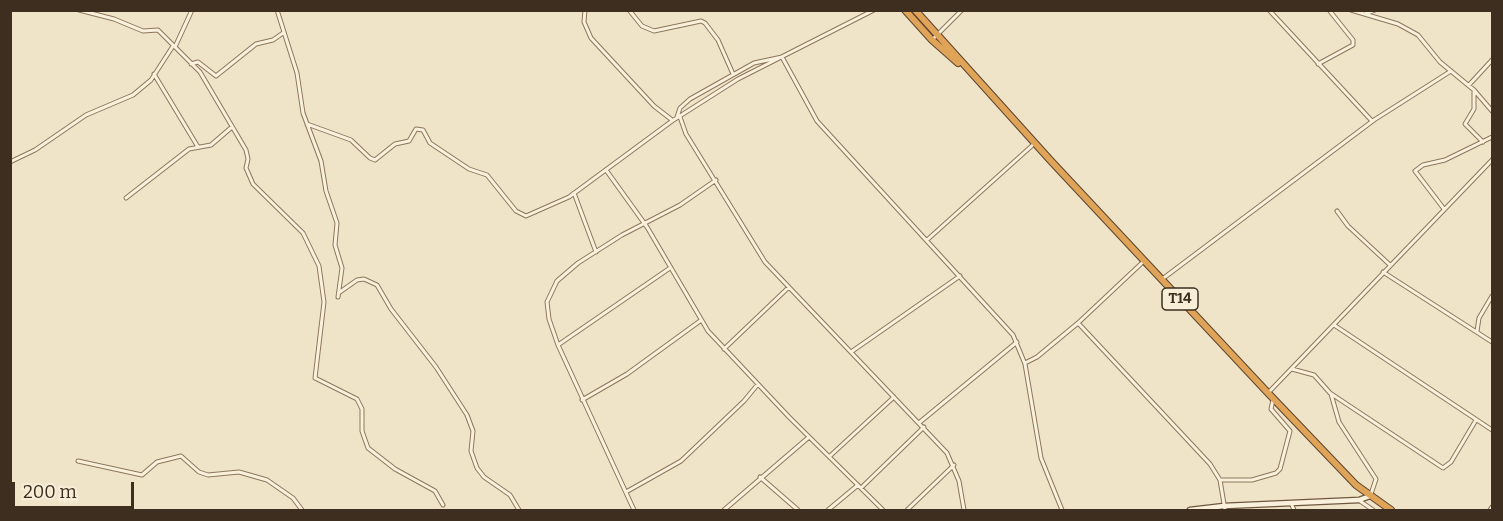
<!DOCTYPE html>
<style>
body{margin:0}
#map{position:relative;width:1503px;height:521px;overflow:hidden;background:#f0e4c8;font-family:Bitter,serif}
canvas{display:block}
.frame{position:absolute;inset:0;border:12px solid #3d2e20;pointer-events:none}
.scale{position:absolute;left:12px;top:482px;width:122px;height:27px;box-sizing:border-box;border:3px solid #3d2e20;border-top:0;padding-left:8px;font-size:18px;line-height:21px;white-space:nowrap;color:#3d2e20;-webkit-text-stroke:4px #f7eed8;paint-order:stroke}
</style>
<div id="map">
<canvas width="1503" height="521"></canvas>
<div class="frame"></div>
<div class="scale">200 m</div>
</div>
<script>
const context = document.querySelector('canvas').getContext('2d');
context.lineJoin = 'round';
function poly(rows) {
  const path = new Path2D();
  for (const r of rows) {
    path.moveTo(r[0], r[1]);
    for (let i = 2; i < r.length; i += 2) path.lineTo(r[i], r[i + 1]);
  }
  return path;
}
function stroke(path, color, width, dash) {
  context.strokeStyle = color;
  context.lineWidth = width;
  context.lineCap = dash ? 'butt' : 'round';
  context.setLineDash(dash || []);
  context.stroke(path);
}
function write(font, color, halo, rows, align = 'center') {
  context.font = font + ' Bitter,serif';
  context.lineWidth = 4.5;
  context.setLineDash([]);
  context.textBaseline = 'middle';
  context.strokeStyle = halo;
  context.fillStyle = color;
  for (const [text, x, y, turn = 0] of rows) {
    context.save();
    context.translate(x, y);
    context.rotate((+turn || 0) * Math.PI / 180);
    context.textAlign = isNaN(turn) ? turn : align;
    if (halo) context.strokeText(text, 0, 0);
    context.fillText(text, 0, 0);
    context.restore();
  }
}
const street = poly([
 [79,10,114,19,143,31,158,30,200,72,246,150,248,159,246,168,253,184,303,233,319,266,324,302,315,378,357,399,362,409,362,431,368,448,395,469,435,491,443,505],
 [277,10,297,73,303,113,321,161,326,191,337,223,335,245,342,268,338,297],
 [585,10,584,22,591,38,654,106,672,120],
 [629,10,642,26,654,31,701,21,705,23,718,40,733,74],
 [1269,10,1372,121],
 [1351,10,1398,24,1418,35,1440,62,1474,90,1492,111],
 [1365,14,1375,10],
 [932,40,962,10],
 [175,47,192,10],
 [191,64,198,62,216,76,256,44,273,40,283,33],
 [1318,64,1353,45,1353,40,1329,10],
 [154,74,198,147],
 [1469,85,1492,60],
 [1474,92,1474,109,1465,124,1483,142],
 [677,117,680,108,690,99,754,63,782,57,817,121,1013,335,1025,364,1041,458,1062,510],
 [680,117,686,134,765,262,947,453,959,481,964,510],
 [307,124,351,140,370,158,375,160,395,144,409,141,416,129,423,130,430,143,469,169,487,175,516,211,526,216,569,197,672,121,738,79,874,10],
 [10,162,35,150,86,115,133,95,151,80,173,46],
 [606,170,647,227,708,331,789,417,883,510],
 [574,193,596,252],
 [126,198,189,149,211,145,232,127],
 [1444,209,1415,171,1423,165,1445,160,1492,137],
 [1337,211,1348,226,1390,265],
 [927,240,1035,143],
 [1383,272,1492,342],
 [1161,280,1374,120,1451,71],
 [340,292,357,280,364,279,377,285,391,309,436,367,467,415,473,431,471,451,477,468,484,477,510,495,519,510],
 [1078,323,1210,464,1220,480,1225,510],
 [1334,325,1492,430],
 [1477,331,1479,318,1492,296],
 [558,345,670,268],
 [724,349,789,287],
 [851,352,960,276],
 [1025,363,1037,357,1078,323,1144,261],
 [1292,369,1314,375,1330,393,1443,468,1451,462,1476,420],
 [1268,393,1492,160],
 [1331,394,1339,422,1376,479,1371,494],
 [582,400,627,374,700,321],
 [920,422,1017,342],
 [830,456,894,397],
 [78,461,142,475,157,462,181,456,199,472,208,475,239,472,267,480,293,498,302,510],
 [760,477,798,510],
 [1220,480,1252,480,1276,473,1280,469,1290,431,1271,409,1273,400],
 [861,488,924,427],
 [626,492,681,461,744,401,758,384],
 [1360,501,1373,510],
 [1291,503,1294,510],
 [634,510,558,345,549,319,547,302,557,281,578,263,622,235,680,205,716,180],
 [724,510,809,437],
 [828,510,858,485],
 [907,510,954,465],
 [1490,510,1492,507]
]);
const secondary = poly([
 [1190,510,1224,506,1359,500,1370,496]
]);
const highway = poly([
 [905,10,932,40,958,63],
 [915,10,1051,161,1268,393,1356,485,1391,510]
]);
stroke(street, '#8d765c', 5);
stroke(secondary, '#6f573f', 7);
stroke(highway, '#5b4430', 8);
stroke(street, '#faf1dc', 3);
stroke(secondary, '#faf1dc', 4.5);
stroke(highway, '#e0a458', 6);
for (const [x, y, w] of [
 [1180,299,36]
]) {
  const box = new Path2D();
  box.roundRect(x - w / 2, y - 11, w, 22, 4.5);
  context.fillStyle = '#f7eed8';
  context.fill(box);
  stroke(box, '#3d2e20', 1.5);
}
write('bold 14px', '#3d2e20', null, [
 ["T14",1180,299]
]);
</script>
